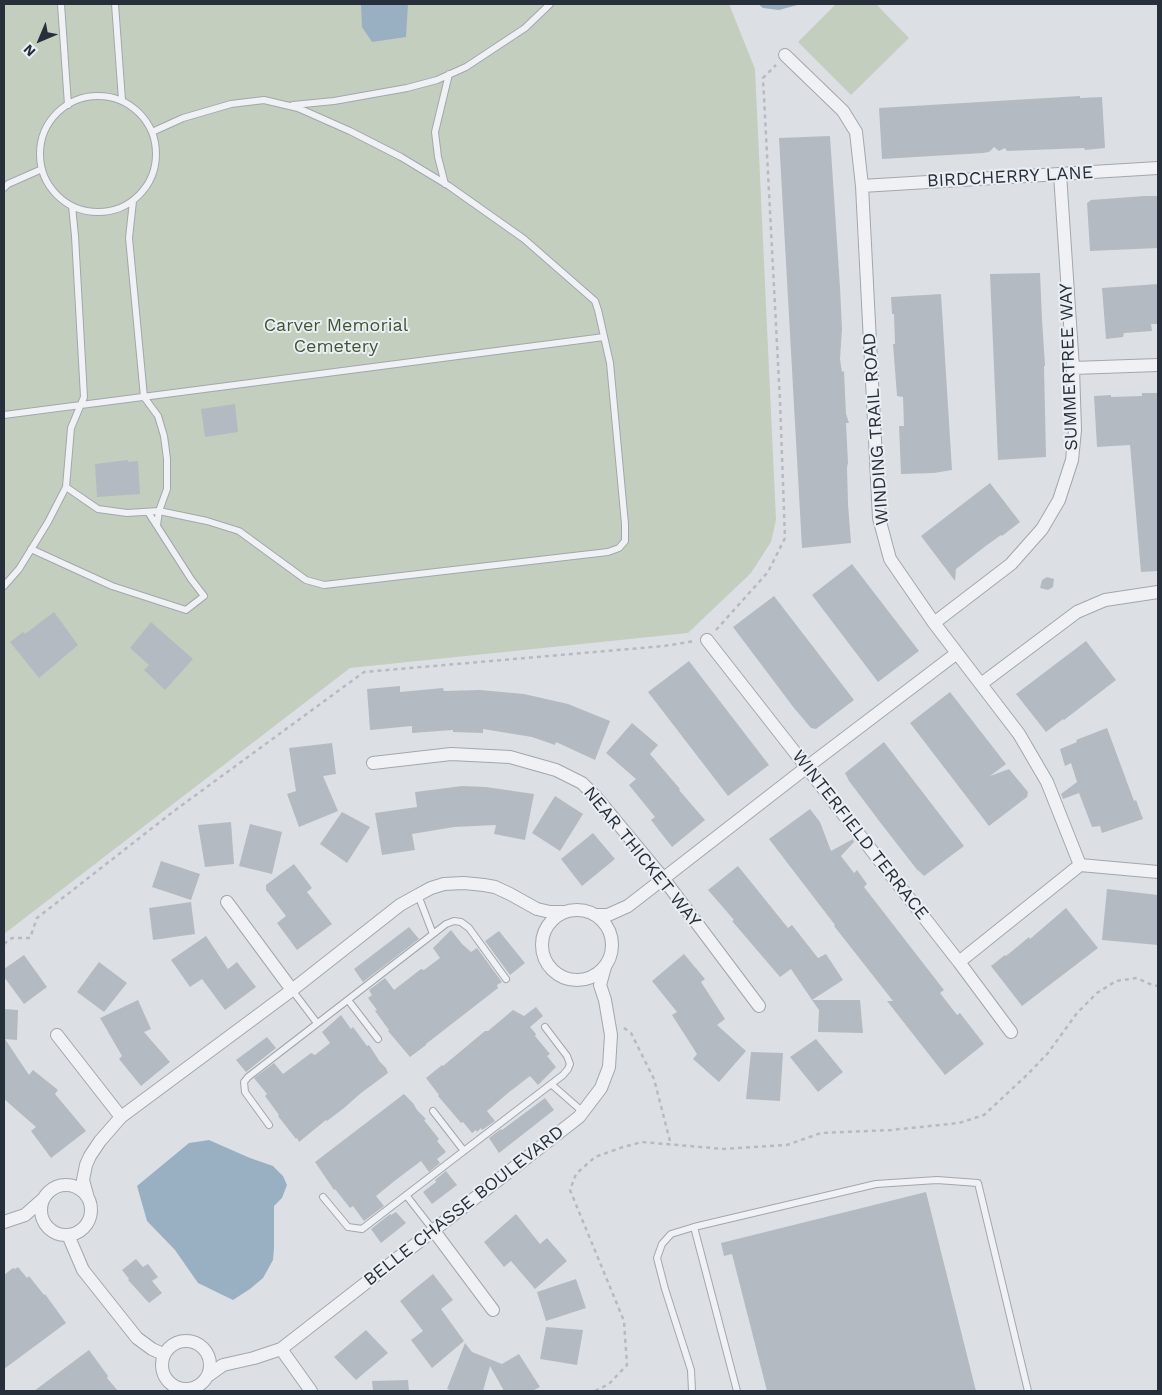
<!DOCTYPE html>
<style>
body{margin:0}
#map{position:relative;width:1162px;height:1395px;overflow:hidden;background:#dce0e5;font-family:"Work Sans",sans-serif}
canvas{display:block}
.frame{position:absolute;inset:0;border:5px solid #272f3a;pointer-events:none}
.north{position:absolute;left:15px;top:15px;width:50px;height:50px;-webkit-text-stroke:4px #ebeff3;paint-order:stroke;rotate:225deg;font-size:14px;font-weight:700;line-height:20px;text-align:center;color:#272f3a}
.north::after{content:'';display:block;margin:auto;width:18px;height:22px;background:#272f3a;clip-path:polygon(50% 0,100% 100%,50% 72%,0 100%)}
</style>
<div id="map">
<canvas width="1162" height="1395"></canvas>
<div class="frame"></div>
<div class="north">N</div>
</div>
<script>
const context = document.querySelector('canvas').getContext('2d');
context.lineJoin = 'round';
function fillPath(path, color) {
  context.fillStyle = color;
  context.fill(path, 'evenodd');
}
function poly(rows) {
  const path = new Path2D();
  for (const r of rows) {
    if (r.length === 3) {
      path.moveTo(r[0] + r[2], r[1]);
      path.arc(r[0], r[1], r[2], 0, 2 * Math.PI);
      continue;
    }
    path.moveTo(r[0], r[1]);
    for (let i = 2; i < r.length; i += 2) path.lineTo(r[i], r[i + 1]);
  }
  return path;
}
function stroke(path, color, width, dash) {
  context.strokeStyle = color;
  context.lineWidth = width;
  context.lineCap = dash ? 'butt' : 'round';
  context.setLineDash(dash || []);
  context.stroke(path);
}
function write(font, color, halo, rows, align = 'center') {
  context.font = font + ' "Work Sans",sans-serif';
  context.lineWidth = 4;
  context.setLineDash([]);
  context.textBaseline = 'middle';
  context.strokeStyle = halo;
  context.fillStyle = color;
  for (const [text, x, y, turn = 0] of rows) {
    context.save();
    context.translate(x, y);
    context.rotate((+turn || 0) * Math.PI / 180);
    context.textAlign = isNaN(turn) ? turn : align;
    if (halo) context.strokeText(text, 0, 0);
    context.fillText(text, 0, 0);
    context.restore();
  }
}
fillPath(poly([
 [4,4,729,4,755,69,776,520,771,542,751,573,688,633,350,668,4,934],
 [836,4,876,4,909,38,851,95,798,42]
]), '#c3cebe');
fillPath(poly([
 [361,4,408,4,406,37,372,42,362,27],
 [758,4,801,4,779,10,763,8],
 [209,1140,250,1158,273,1166,283,1176,287,1185,282,1198,274,1206,274,1248,273,1260,263,1278,250,1289,233,1300,198,1283,175,1250,147,1221,137,1186,189,1143]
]), '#99b0c3');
fillPath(poly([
 [1080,96,1080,98,1102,97,1105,148,1085,150,1084,148,1007,151,1005,148,999,151,994,147,989,152,983,153,882,159,879,108],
 [830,136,840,287,842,329,840,359,842,372,844,371,846,414,849,423,846,423,848,463,847,467,848,504,851,543,802,548,779,138],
 [1144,196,1158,196,1158,248,1090,251,1087,203,1091,200],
 [1040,273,1042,319,1045,366,1044,366,1046,457,998,460,990,274],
 [1158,284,1158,324,1151,324,1152,331,1124,333,1123,337,1106,339,1102,288],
 [941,294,952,470,934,473,901,474,899,426,904,426,903,397,897,396,893,344,895,344,894,314,892,314,891,297],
 [1142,393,1158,393,1158,571,1141,572,1130,445,1097,447,1094,396,1111,395,1111,397,1142,396],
 [235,404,238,432,205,437,201,409],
 [128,460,128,462,138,461,140,494,97,497,95,464],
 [990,483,1020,522,1002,536,1001,535,987,545,956,569,955,581,921,536],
 [852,564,919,651,878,682,812,595],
 [1047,577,1054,579,1053,587,1048,590,1040,588,1042,580],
 [774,596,854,700,816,729,811,728,794,708,733,627],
 [54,612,78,645,39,678,10,642,23,632,25,634],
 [151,622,193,659,165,690,144,670,149,665,130,648],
 [1086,641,1116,680,1064,720,1063,719,1046,732,1016,694],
 [689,661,769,765,728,796,648,692],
 [400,686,400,692,443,688,444,691,480,690,524,694,568,704,610,721,595,760,556,742,555,745,532,737,483,729,483,733,453,732,453,730,412,733,412,726,370,730,367,689],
 [950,692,1006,764,990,776,1009,769,1028,792,1027,797,989,826,910,723],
 [632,723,658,745,650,754,680,789,679,790,705,820,672,847,651,820,655,817,629,785,636,779,606,753],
 [1107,728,1134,801,1136,800,1143,819,1102,833,1100,826,1092,827,1079,793,1063,799,1061,794,1077,782,1071,763,1065,766,1060,749,1077,742,1076,740],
 [884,742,964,846,924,876,918,870,918,871,883,826,849,781,845,773],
 [332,743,336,774,323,776,338,811,299,827,287,794,296,791,289,748],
 [462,786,486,787,534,794,525,840,494,834,496,825,454,827,412,834,415,850,382,855,375,813,417,807,415,792],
 [555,796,583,814,560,851,532,833],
 [810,809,820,822,831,851,853,839,854,842,841,856,854,873,857,870,867,884,864,887,944,990,940,993,957,1015,960,1013,984,1044,945,1075,887,1001,893,1001,834,926,835,925,769,839],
 [342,812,370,827,347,863,320,844],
 [231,822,234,864,205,867,198,825],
 [250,824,282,832,272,874,239,866],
 [593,833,615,859,582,886,561,859],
 [161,861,200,874,191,900,152,887],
 [294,864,312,888,307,892,332,924,297,950,277,923,286,916,266,890,266,885],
 [738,866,788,928,792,925,818,958,826,954,843,980,812,1000,791,969,780,977,732,921,734,920,708,890],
 [1107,889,1158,895,1158,945,1102,940],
 [191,902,195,934,153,940,149,908],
 [1066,908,1098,948,1022,1006,991,966,1005,955,1006,956,1029,937,1030,939],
 [409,927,419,939,363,982,354,969],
 [451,930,462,944,471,952,477,948,502,982,497,985,498,988,426,1044,426,1045,410,1057,388,1031,389,1030,375,1011,377,1010,368,998,372,995,369,990,385,978,394,990,421,969,424,970,440,958,433,948],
 [499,931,525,963,510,975,485,941],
 [206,936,228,969,237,962,256,987,225,1010,202,979,190,987,171,960],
 [684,954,705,979,701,982,725,1019,717,1025,746,1051,719,1082,693,1059,697,1054,672,1015,677,1012,652,981],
 [24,955,47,987,24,1004,4,977,4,969],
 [99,962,127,983,104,1012,77,992],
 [138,1000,151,1029,144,1032,170,1062,141,1086,119,1059,122,1056,100,1018],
 [812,1000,860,1000,863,1033,818,1032,819,1010],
 [536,1007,543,1016,530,1027,536,1034,535,1036,550,1054,547,1056,556,1067,538,1085,530,1076,508,1093,487,1111,495,1121,482,1130,481,1128,477,1132,476,1130,472,1133,463,1122,461,1123,438,1096,439,1095,426,1078,442,1065,443,1066,485,1031,488,1031,513,1010,524,1016],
 [4,1009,18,1010,17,1040,5,1039,29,1075,33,1070,58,1090,55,1094,86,1131,51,1158,31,1131,36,1127,4,1099],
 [341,1015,351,1029,353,1027,367,1046,369,1045,380,1062,386,1068,388,1073,361,1093,344,1108,327,1121,326,1120,299,1142,297,1138,296,1139,278,1116,279,1115,265,1096,267,1094,254,1078,274,1063,283,1074,311,1053,315,1055,330,1043,322,1032],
 [267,1037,276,1048,246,1072,236,1060],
 [816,1039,843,1072,818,1092,790,1057],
 [751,1052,783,1053,780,1101,746,1099],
 [404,1094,413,1103,417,1110,426,1119,424,1120,439,1139,437,1141,446,1152,437,1159,440,1163,429,1172,421,1161,397,1179,376,1196,384,1206,364,1221,353,1206,350,1208,335,1189,334,1190,315,1162],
 [545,1098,554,1110,499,1153,489,1138,501,1129,502,1130],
 [446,1171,457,1185,432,1204,423,1192,436,1182,435,1180],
 [926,1192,976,1391,767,1391,732,1254,724,1256,721,1243],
 [396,1212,406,1223,381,1243,371,1229,390,1214,391,1215],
 [516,1214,540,1244,547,1238,567,1261,535,1289,511,1261,504,1267,484,1242],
 [136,1259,143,1267,148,1264,158,1277,152,1281,162,1293,149,1303,128,1280,129,1279,122,1270],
 [18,1267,27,1278,29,1276,44,1295,45,1294,66,1323,4,1369,4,1275,13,1268,15,1269],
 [433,1274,453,1300,441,1309,464,1341,432,1368,411,1340,423,1331,400,1301],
 [576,1279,586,1308,546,1321,537,1292],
 [546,1327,583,1330,577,1365,540,1359],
 [366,1330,388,1353,356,1380,334,1357],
 [465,1343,472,1352,502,1364,519,1354,540,1387,532,1391,504,1391,490,1366,483,1391,454,1391,447,1389],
 [89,1350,108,1376,107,1378,118,1391,34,1391],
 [408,1380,409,1391,373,1391,372,1381]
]), '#b4bac1');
const lane = poly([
 [61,4,68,105],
 [115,4,122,100],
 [98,154,58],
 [293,105,334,101,407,88,437,80,466,67,525,28,550,4],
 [445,184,438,157,435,132,449,74],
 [4,188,8,184,42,169],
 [133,201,129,238,144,397,158,416,164,436,167,459,167,489,159,511,157,525],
 [4,415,604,337],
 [66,487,98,509,127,513,159,511,207,521,239,531,306,580,324,585,608,552,619,548,625,541,625,524,610,363,598,310,595,301,524,239,449,186,401,157,350,131,298,108,264,100,231,104,183,118,152,132],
 [31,549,112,586,186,610,204,596,191,579,148,512],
 [4,586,19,569,48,522,66,487,71,428,84,397,75,236,72,206],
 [418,895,433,934],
 [292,990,317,1023],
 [348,1000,378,1039],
 [551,1084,583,1112],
 [433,1111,464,1151],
 [269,1125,245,1092,244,1082,248,1077,446,924,454,921,461,922,469,928,506,979],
 [406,1195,434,1231],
 [323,1197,348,1227,362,1229,563,1075,568,1069,570,1064,567,1056,545,1027],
 [694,1227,876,1184,937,1180,978,1183,1028,1391],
 [692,1391,691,1370,665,1289,657,1258,662,1244,671,1234,694,1227,737,1391]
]);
const street = poly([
 [785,55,843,111,856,132,862,186,879,518,890,559,934,623,1019,734,1047,782,1080,865],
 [862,186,1158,168],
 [1073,368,1158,365],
 [934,623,1011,564,1042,529,1059,500,1072,460,1075,430,1073,368,1060,174],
 [707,640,959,962,1011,1032],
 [981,684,1077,612,1105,600,1158,592],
 [373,763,451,754,510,757,556,770,582,783,596,797,663,878,759,1006],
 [227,902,292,990],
 [577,945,35],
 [596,915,608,915,628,906,807,767,957,653],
 [959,962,1080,865,1158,872],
 [57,1035,121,1117],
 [66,1210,25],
 [88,1198,83,1180,86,1165,90,1156,100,1141,121,1117,292,990,400,905,418,895,431,888,444,884,464,883,484,885,495,887,510,894,537,909,550,912,564,912],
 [4,1222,25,1215,43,1199],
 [434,1231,493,1310],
 [68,1235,83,1270,137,1338,152,1349,163,1354],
 [186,1365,24],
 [281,1349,311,1391],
 [209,1375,223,1365,254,1358,281,1349,579,1117,601,1088,609,1067,611,1035,605,1000,600,985,605,967]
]);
stroke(lane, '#a2a7ae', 8);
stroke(street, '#a2a7ae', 14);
stroke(poly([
 [716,630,768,572,785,538,780,401,763,78,776,65],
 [4,944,12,938,30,938,37,918,174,811,364,672,664,646,695,641],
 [624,1028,631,1033,654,1079,671,1145],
 [595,1391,609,1384,627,1365,624,1321,570,1190,576,1174,595,1157,623,1147,642,1142,724,1149,787,1145,821,1133,891,1130,959,1123,984,1115,1028,1074,1048,1053,1077,1013,1097,993,1116,981,1137,978,1152,985,1158,986]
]), '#b7bbc0', 2.5, [4, 4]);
stroke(lane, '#eff1f4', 6);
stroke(street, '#eff1f4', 12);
write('18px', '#272f3a', '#ebeff3', [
 ["BIRDCHERRY LANE",1010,177,-3],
 ["SUMMERTREE WAY",1069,367,-92],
 ["WINDING TRAIL ROAD",876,429,-94],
 ["WINTERFIELD TERRACE",860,835,52],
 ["NEAR THICKET WAY",642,857,51],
 ["BELLE CHASSE BOULEVARD",464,1206,-38]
]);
write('18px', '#3e5536', '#ebeff3', [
 ["Carver Memorial",336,326],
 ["Cemetery",336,347]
]);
</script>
